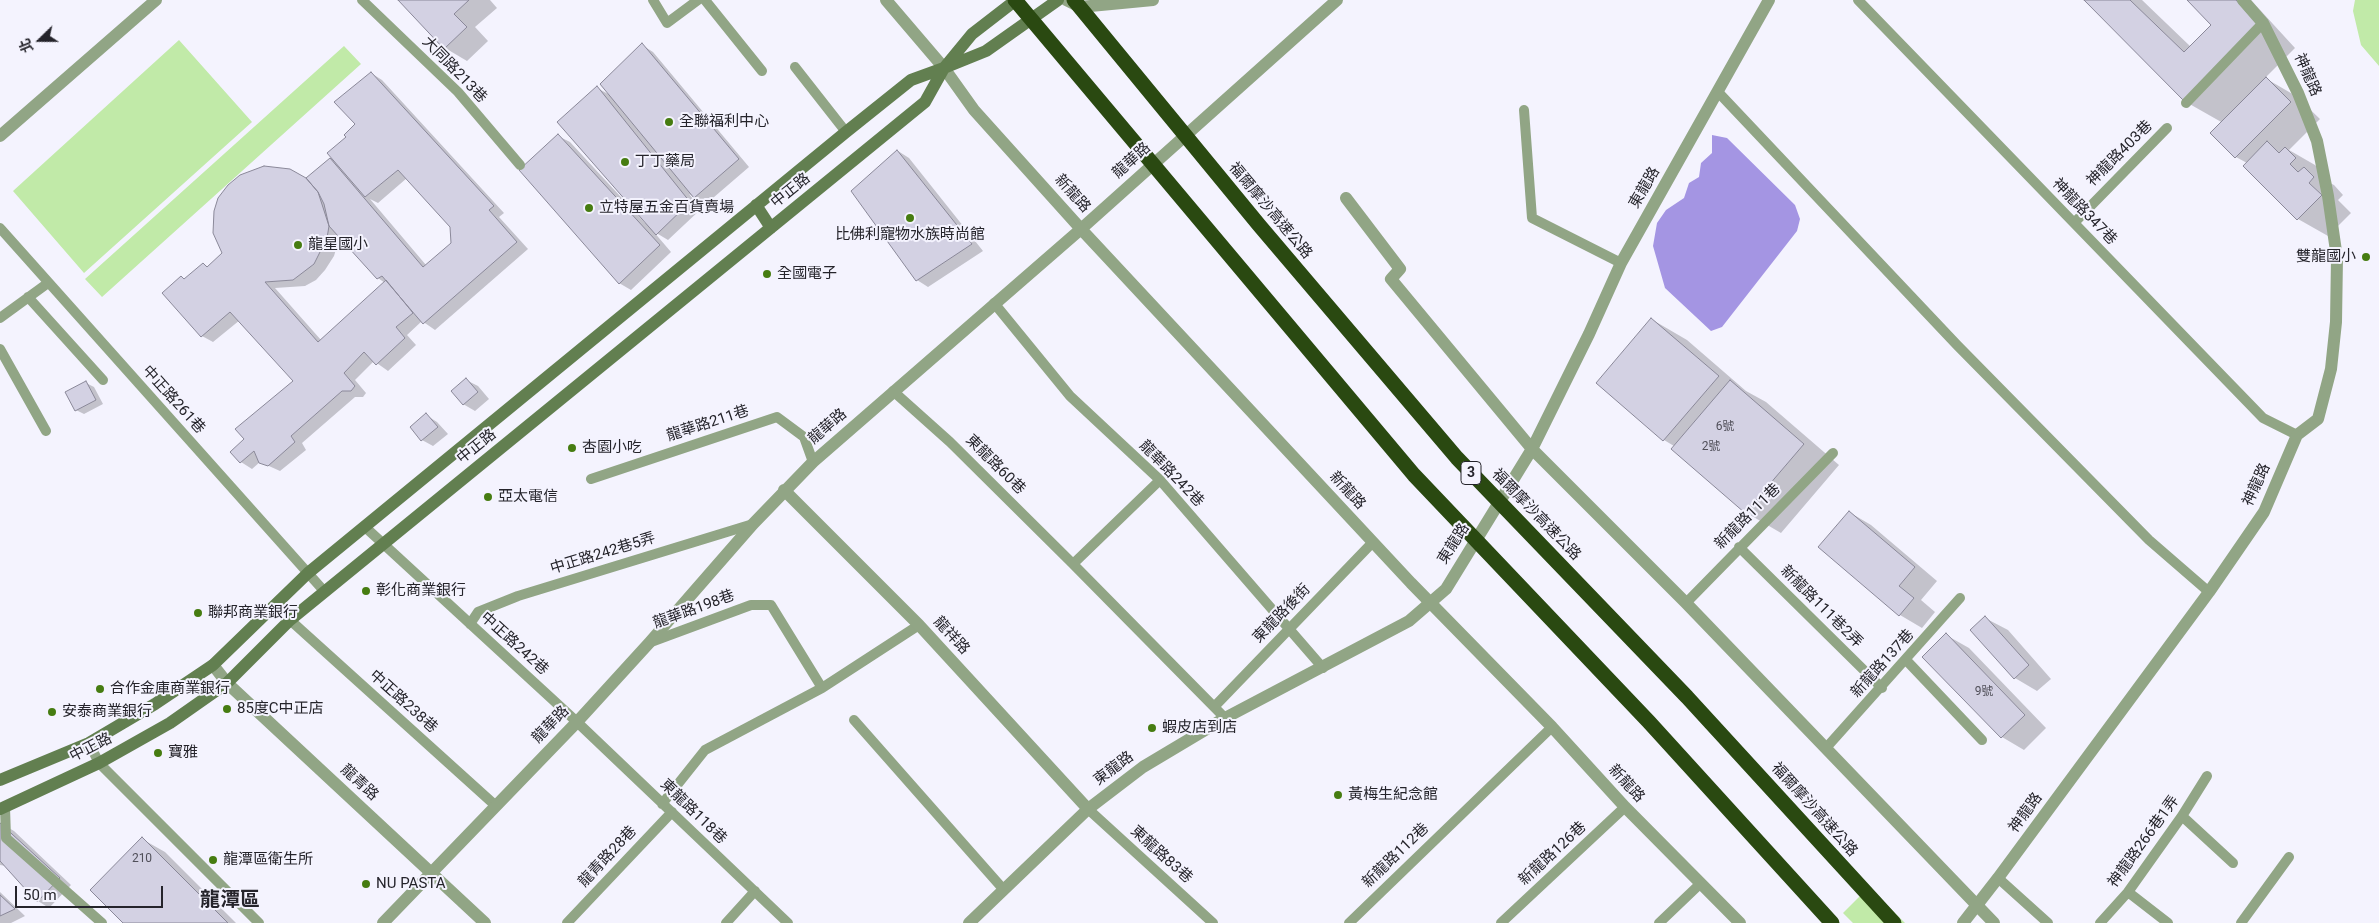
<!DOCTYPE html>
<meta charset="utf-8">
<style>
body{margin:0}
#map{position:relative;width:2379px;height:923px;overflow:hidden;background:#f4f3fe;font-family:Roboto,"Noto Sans TC",sans-serif}
canvas{display:block}
.north{position:absolute;left:15px;top:15px;width:50px;height:50px;-webkit-text-stroke:4px #f4f3fe;paint-order:stroke;rotate:248deg;font-size:14px;font-weight:700;line-height:20px;text-align:center;color:#25242b}
.north::after{content:'';display:block;margin:auto;width:18px;height:22px;background:#25242b;clip-path:polygon(50% 0,100% 100%,50% 72%,0 100%)}
.scale{position:absolute;left:15px;top:886px;width:148px;height:22px;box-sizing:border-box;border:2px solid #25242b;border-top:0;padding-left:6px;font-size:15px;line-height:18px;white-space:nowrap;color:#25242b;-webkit-text-stroke:4px #f4f3fe;paint-order:stroke}
</style>
<div id="map">
<canvas width="2379" height="923"></canvas>
<div class="north">北</div>
<div class="scale">50 m</div>
</div>
<script>
const context = document.querySelector('canvas').getContext('2d');
context.lineJoin = 'round';
function fillPath(path, color) {
  context.fillStyle = color;
  context.fill(path, 'evenodd');
}
function poly(rows) {
  const path = new Path2D();
  for (const r of rows) {
    path.moveTo(r[0], r[1]);
    for (let i = 2; i < r.length; i += 2) path.lineTo(r[i], r[i + 1]);
  }
  return path;
}
function stroke(path, color, width, dash) {
  context.strokeStyle = color;
  context.lineWidth = width;
  context.lineCap = dash ? 'butt' : 'round';
  context.setLineDash(dash || []);
  context.stroke(path);
}
function write(font, color, halo, rows, align = 'center') {
  context.font = font + ' Roboto,"Noto Sans TC",sans-serif';
  context.lineWidth = 4;
  context.setLineDash([]);
  context.textBaseline = 'middle';
  context.strokeStyle = halo;
  context.fillStyle = color;
  for (const [text, x, y, turn = 0] of rows) {
    context.save();
    context.translate(x, y);
    context.rotate((+turn || 0) * Math.PI / 180);
    context.textAlign = isNaN(turn) ? turn : align;
    if (halo) context.strokeText(text, 0, 0);
    context.fillText(text, 0, 0);
    context.restore();
  }
}
fillPath(poly([
 [2355,0,2379,0,2379,66,2361,45,2353,11],
 [179,40,252,122,84,273,13,191],
 [344,46,361,64,102,297,85,279],
 [1869,887,1905,923,1853,923,1843,913]
]), '#c1eaa8');
fillPath(poly([
 [1712,135,1727,138,1795,205,1800,219,1797,231,1722,327,1711,331,1665,288,1653,246,1657,223,1666,210,1684,198,1689,183,1699,177,1701,163,1712,153]
]), '#a495e3');
fillPath(poly([
 [399,0,490,0,497,8,475,27,488,41,467,61,445,48],
 [2086,0,2142,0,2191,47,2212,25,2188,0,2251,0,2295,48,2265,78,2296,96,2320,119,2289,150,2315,165,2325,176,2322,179,2334,185,2343,195,2338,200,2351,213,2328,236,2298,219,2244,166,2247,163,2236,157,2212,133,2223,123,2186,102],
 [642,45,653,52,749,167,706,204,689,194,701,209,668,240,653,231,671,252,631,290,619,283,558,136,570,142,645,223,646,222,597,88,612,96],
 [371,73,382,80,504,213,499,217,528,249,435,330,422,321,407,335,416,345,388,371,374,361,355,380,366,393,363,397,355,397,302,443,306,450,280,471,260,462,252,469,241,462,245,439,294,381,240,320,213,342,202,336,181,277,185,280,204,264,208,267,332,157,357,124],
 [407,178,452,227,452,244,426,265,370,199,378,203],
 [340,236,378,278,385,283,321,340,275,288,305,286,316,280,325,270,334,256],
 [898,151,909,158,983,251,928,287,917,280],
 [1651,319,1687,340,1746,391,1766,402,1839,465,1781,533,1745,512,1674,446,1664,440],
 [466,380,478,386,489,399,475,411,463,404],
 [86,383,94,387,103,404,84,414,76,410],
 [426,415,437,422,448,434,433,446,422,440],
 [1849,512,1871,525,1937,581,1921,600,1935,612,1922,628,1900,615,1820,547],
 [1985,618,2008,630,2051,679,2037,691,2015,678,1971,630],
 [1946,635,1969,648,2046,728,2024,750,2002,737],
 [2,824,14,831,71,885,49,908,38,901,6,866,0,865],
 [142,839,165,852,236,923,125,923],
 [0,892,25,916,11,923,0,923]
]), '#0003');
const building = poly([
 [398,0,469,0,454,14,467,27,444,49,398,0],
 [2084,0,2130,0,2184,52,2211,25,2187,0,2236,0,2260,27,2186,103,2084,0],
 [642,43,739,159,694,198,600,84,642,43],
 [371,72,494,206,489,210,517,242,423,324,382,276,377,279,329,226,318,192,306,178,330,158,423,267,451,243,450,227,398,170,365,197,327,153,346,137,344,135,355,124,334,102,371,72],
 [2266,77,2291,102,2235,158,2210,133,2266,77],
 [597,86,690,202,656,235,557,122,597,86],
 [558,134,660,245,619,284,519,170,558,134],
 [2267,141,2279,153,2285,147,2296,158,2290,164,2298,172,2304,167,2314,177,2309,183,2322,195,2297,220,2243,166,2267,141],
 [897,150,972,244,916,281,851,191,897,150],
 [264,166,290,169,306,178,318,192,324,204,329,226,327,238,314,264,293,280,265,282,318,342,386,280,413,313,396,327,405,338,376,365,364,352,344,373,355,386,351,391,342,391,291,436,295,442,268,466,259,463,254,451,240,463,230,452,244,439,235,429,293,381,230,312,201,337,162,293,181,276,184,279,203,263,207,267,222,253,213,233,214,211,218,198,228,185,240,175,264,166],
 [1651,318,1719,376,1663,441,1596,383,1651,318],
 [466,378,478,392,463,405,451,391,466,378],
 [1730,380,1804,444,1745,513,1671,449,1730,380],
 [86,381,96,400,75,411,65,392,86,381],
 [426,413,438,427,421,441,410,427,426,413],
 [1849,511,1915,567,1899,586,1914,598,1899,616,1818,547,1849,511],
 [1985,616,2029,665,2014,679,1970,630,1985,616],
 [1946,633,2025,715,2001,738,1922,657,1946,633],
 [0,823,60,878,37,902,0,861,0,823],
 [142,837,228,923,123,923,90,890,142,837],
 [0,895,15,909,0,916,0,895]
]);
fillPath(building, '#d3d1e3');
stroke(building, '#8a8899', 1);
stroke(poly([
 [362,0,458,92,520,165],
 [653,0,667,23,698,0],
 [705,0,762,71],
 [1858,0,2263,418,2297,435],
 [795,67,846,132],
 [1718,92,1957,345,2149,540,2209,592],
 [2186,103,2263,23],
 [1524,110,1532,218,1621,263],
 [2074,223,2167,128],
 [0,228,324,591],
 [28,297,103,380],
 [994,303,1070,396,1160,480,1323,668],
 [0,318,48,283],
 [0,349,46,431],
 [893,391,950,442,1073,564,1160,480],
 [591,479,777,417,804,437,813,462],
 [365,527,577,722,788,923],
 [1739,547,1882,688],
 [1073,564,1225,718],
 [1686,603,1833,453],
 [290,620,496,806],
 [470,624,478,612,518,596,753,524],
 [651,642,751,605,771,605,822,688],
 [1907,661,1982,740],
 [1214,707,1373,542],
 [854,720,1004,890],
 [89,743,99,763,259,923],
 [1826,748,1960,598],
 [662,804,705,750,822,688,919,625],
 [5,807,6,838,102,923],
 [1088,809,1213,923],
 [2182,816,2233,863],
 [1998,878,2048,923],
 [2128,892,2168,923],
 [567,923,672,812],
 [726,923,755,891],
 [1349,923,1552,727],
 [1501,923,1625,807],
 [1659,923,1701,883],
 [2100,923,2128,892,2182,816,2207,776],
 [2241,923,2289,857]
]), '#91a585', 10);
stroke(poly([
 [0,136,156,0],
 [1346,198,1400,269,1391,279,1532,449,1686,603,1994,923],
 [784,490,919,625,1088,809],
 [213,665,227,683,485,923],
 [969,923,1088,809,1143,767,1225,718,1409,621,1446,589,1532,449,1589,334,1621,263,1769,0],
 [1963,923,1998,878,2209,592,2264,512,2297,435,2318,419,2331,369,2336,322,2337,258,2328,196,2317,141,2298,93,2263,23,2243,0]
]), '#91a585', 12);
stroke(poly([
 [886,0,944,68,974,110,1081,229,1411,583,1552,727,1625,807,1740,923],
 [1066,0,1080,7,1153,0],
 [383,923,577,722,650,642,753,524,813,462,1081,229,1337,0]
]), '#91a585', 12);
stroke(poly([
 [756,205,771,228],
 [0,780,89,743,155,704,213,665,308,573,846,132,911,80,944,68,972,34,1016,0],
 [0,809,99,763,170,723,227,683,290,620,925,102,944,68,986,51,1058,0]
]), '#627f50', 12);
stroke(poly([
 [1015,0,1414,475,1649,722,1832,923],
 [1074,0,1259,225,1457,458,1687,697,1894,923]
]), '#2a4911', 15);
for (const [x, y, r, color] of [
 [669,122,5,"#467c11"],
 [625,162,5,"#467c11"],
 [589,208,5,"#467c11"],
 [910,218,5,"#467c11"],
 [298,245,5,"#467c11"],
 [2366,257,5,"#467c11"],
 [767,274,5,"#467c11"],
 [572,448,5,"#467c11"],
 [488,497,5,"#467c11"],
 [366,591,5,"#467c11"],
 [198,613,5,"#467c11"],
 [100,689,5,"#467c11"],
 [227,709,5,"#467c11"],
 [52,712,5,"#467c11"],
 [1152,728,5,"#467c11"],
 [158,753,5,"#467c11"],
 [1338,795,5,"#467c11"],
 [213,860,5,"#467c11"],
 [366,884,5,"#467c11"]
]) {
  const dot = new Path2D();
  dot.arc(x, y, r, 0, 2 * Math.PI);
  context.fillStyle = color;
  context.fill(dot);
  stroke(dot, '#f4f3fe', 2);
}
write('12px', '#504f59', null, [
 ["6號",1725,427],
 ["2號",1711,447],
 ["9號",1984,692],
 ["210",142,859]
]);
for (const [x, y, w] of [
 [1471,473,20]
]) {
  const box = new Path2D();
  box.roundRect(x - w / 2, y - 11.5, w, 23, 4);
  context.fillStyle = '#f4f3fe';
  context.fill(box);
  stroke(box, '#25242b', 1);
}
write('bold 14px', '#25242b', null, [
 ["3",1471,473]
]);
write('15px', '#25242b', '#f4f3fe', [
 ["大同路213巷",454,70,46],
 ["神龍路",2307,75,66],
 ["神龍路403巷",2120,154,-45],
 ["龍華路",1132,161,-42],
 ["東龍路",1645,188,-60],
 ["中正路",791,191,-39],
 ["新龍路",1072,194,48],
 ["福爾摩沙高速公路",1270,211,50],
 ["神龍路347巷",2084,212,46],
 ["中正路261巷",173,400,48],
 ["龍華路211巷",708,424,-18],
 ["龍華路",828,427,-41],
 ["中正路",477,447,-39],
 ["東龍路60巷",995,465,45],
 ["龍華路242巷",1171,474,46],
 ["神龍路",2257,485,-65],
 ["新龍路",1347,491,47],
 ["福爾摩沙高速公路",1536,515,46],
 ["新龍路111巷",1748,517,-45],
 ["東龍路",1454,544,-58],
 ["中正路242巷5弄",603,554,-17],
 ["新龍路111巷2弄",1821,607,45],
 ["龍華路198巷",694,610,-20],
 ["東龍路後街",1282,614,-46],
 ["龍祥路",951,636,47],
 ["中正路242巷",514,644,42],
 ["新龍路137巷",1883,664,-48],
 ["中正路238巷",403,702,42],
 ["龍華路",551,725,-46],
 ["中正路",91,748,-27],
 ["東龍路",1114,769,-37],
 ["龍青路",359,783,43],
 ["新龍路",1626,784,47],
 ["福爾摩沙高速公路",1814,810,48],
 ["東龍路118巷",693,812,44],
 ["神龍路",2026,813,-54],
 ["神龍路266巷1弄",2144,842,-54],
 ["新龍路126巷",1553,854,-43],
 ["東龍路83巷",1161,855,42],
 ["新龍路112巷",1396,856,-44],
 ["龍青路28巷",608,857,-47]
]);
write('15px', '#25242b', '#f4f3fe', [
 ["全聯福利中心",679,122],
 ["丁丁藥局",635,162],
 ["立特屋五金百貨賣場",599,208],
 ["比佛利寵物水族時尚館",910,235,"center"],
 ["龍星國小",308,245],
 ["雙龍國小",2356,257,"right"],
 ["全國電子",777,274],
 ["杏園小吃",582,448],
 ["亞太電信",498,497],
 ["彰化商業銀行",376,591],
 ["聯邦商業銀行",208,613],
 ["合作金庫商業銀行",110,689],
 ["85度C中正店",237,709],
 ["安泰商業銀行",62,712],
 ["蝦皮店到店",1162,728],
 ["寶雅",168,753],
 ["黃梅生紀念館",1348,795],
 ["龍潭區衛生所",223,860],
 ["NU PASTA",376,884]
], 'left');
write('bold 20px', '#25242b', '#f4f3fe', [
 ["龍潭區",230,901]
]);
</script>
